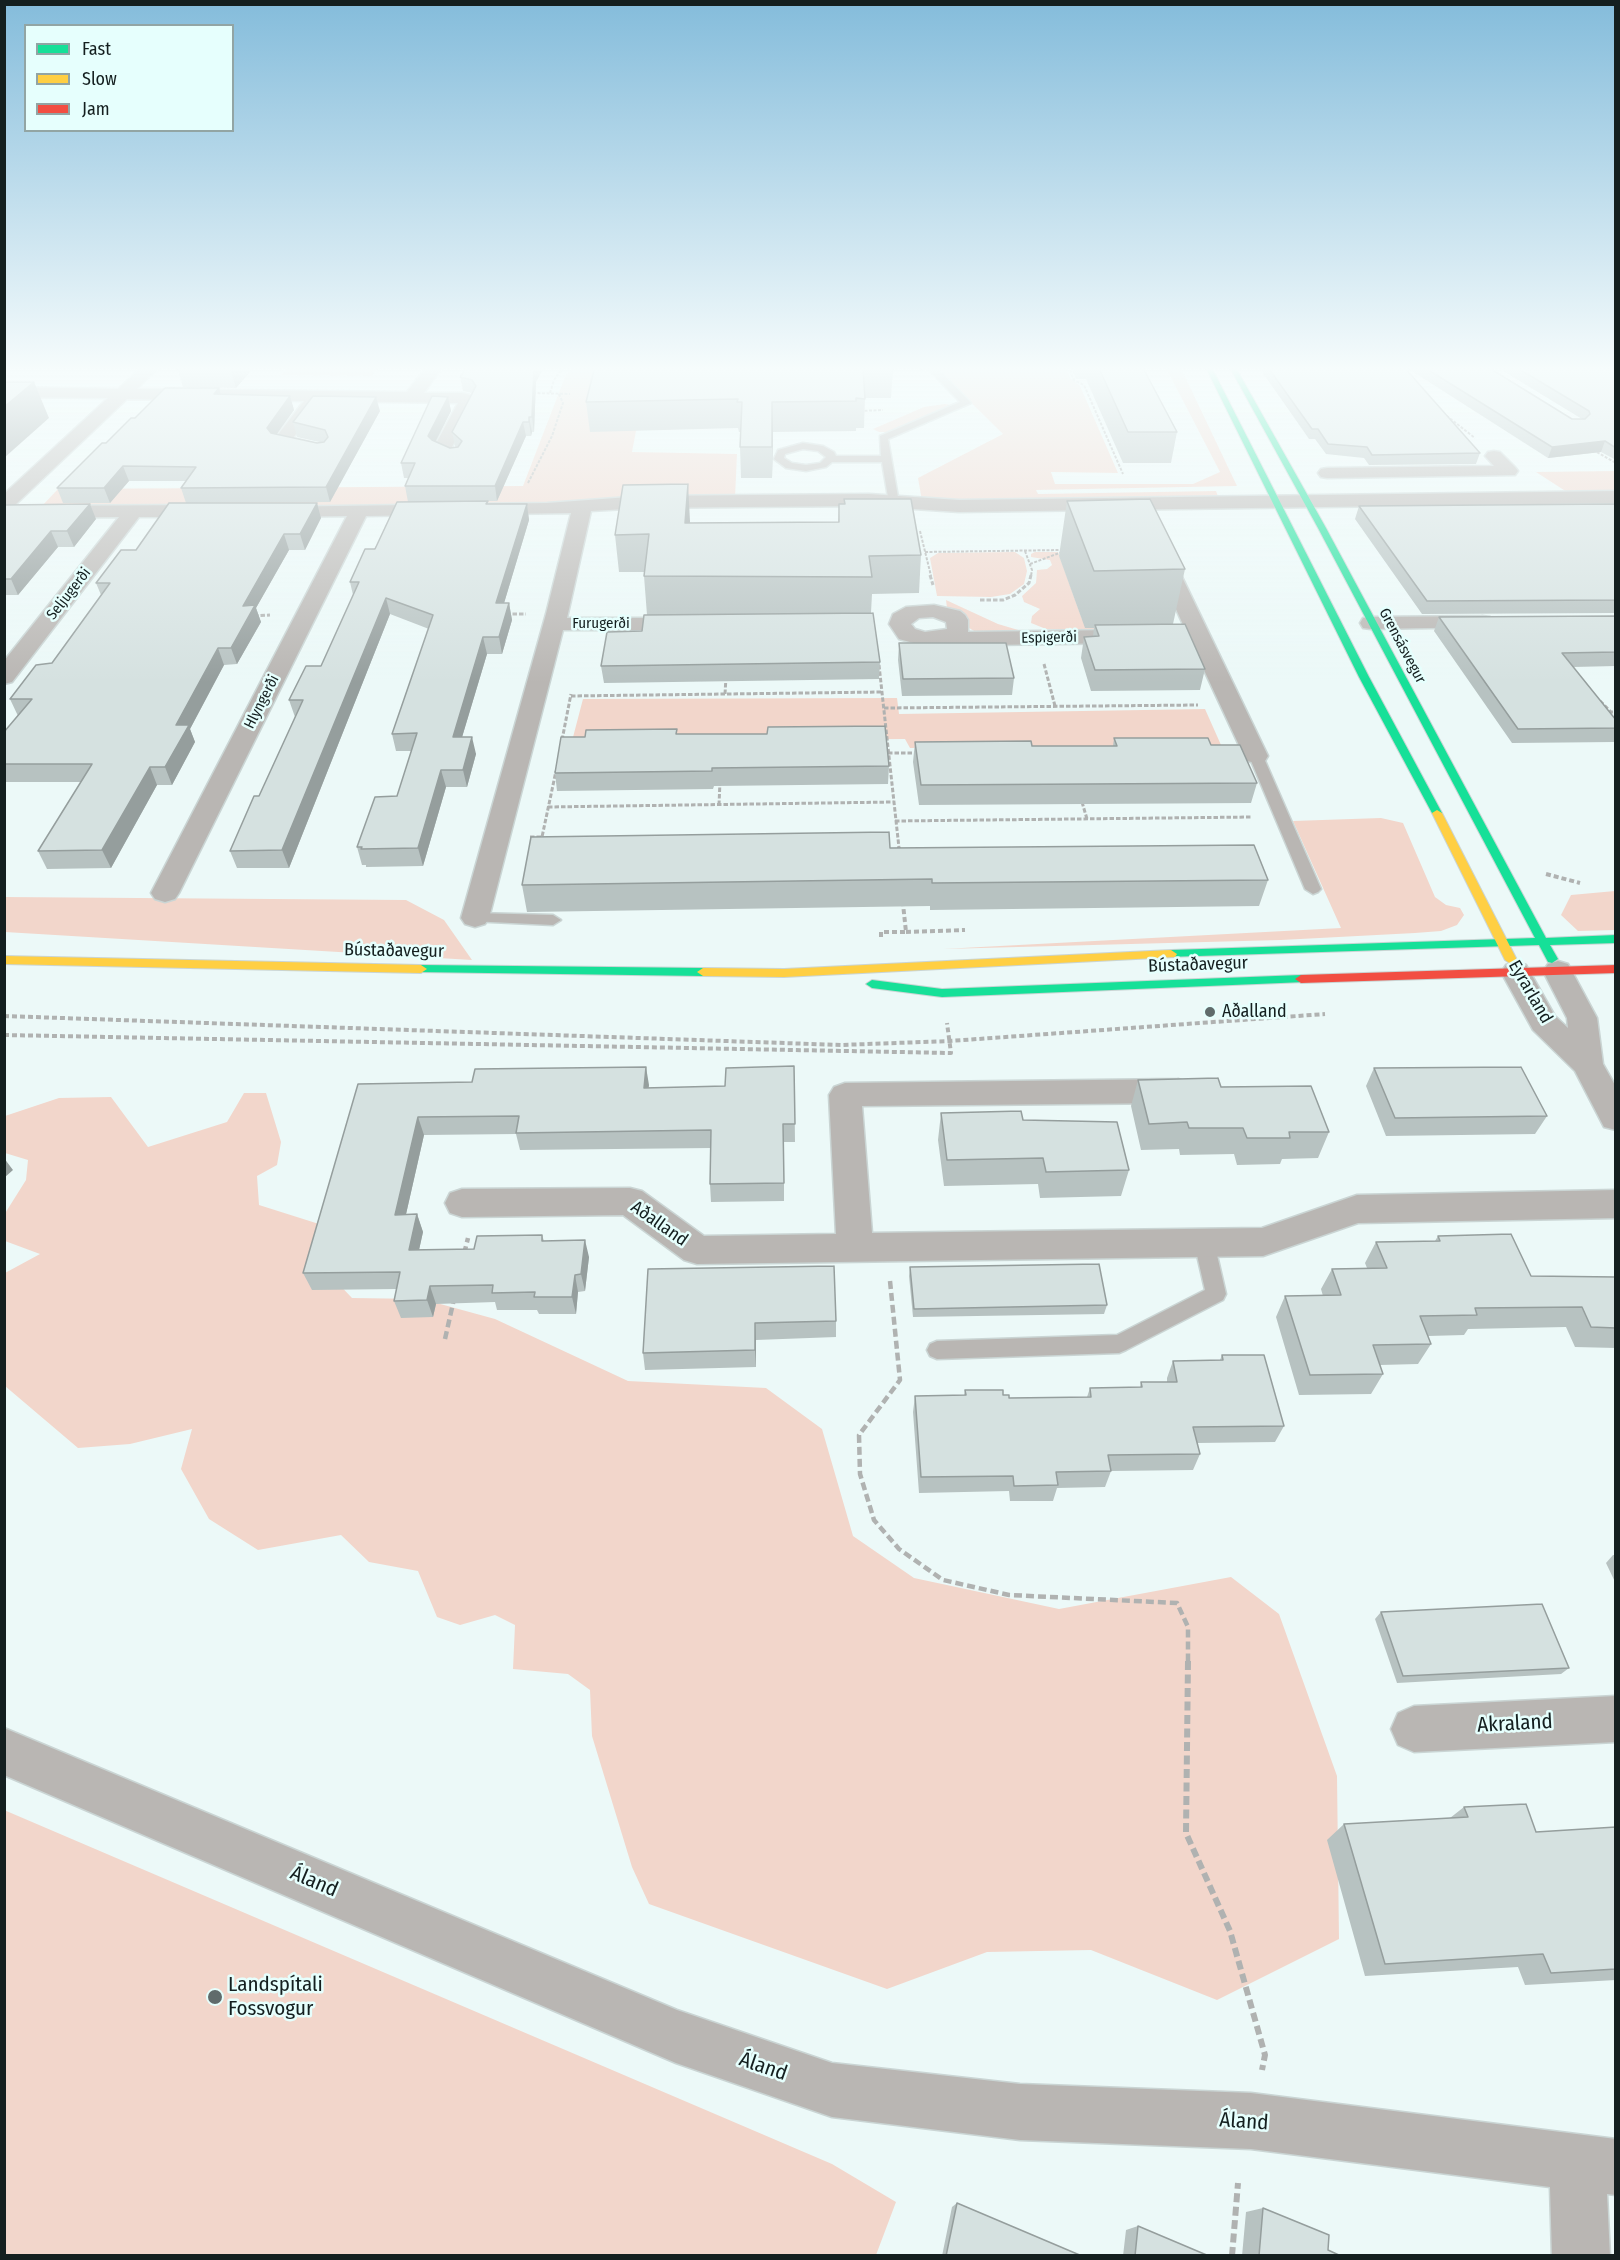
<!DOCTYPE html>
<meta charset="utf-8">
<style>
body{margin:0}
#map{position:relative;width:1620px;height:2260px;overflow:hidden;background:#ecf9f8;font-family:"Fira Sans Condensed",sans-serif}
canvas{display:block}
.frame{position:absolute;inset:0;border:6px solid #141f1f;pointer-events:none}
.legend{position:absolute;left:24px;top:24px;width:210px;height:108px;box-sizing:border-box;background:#e6fffd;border:2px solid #92a5a4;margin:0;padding:8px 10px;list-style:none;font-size:18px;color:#141f1f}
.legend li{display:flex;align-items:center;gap:12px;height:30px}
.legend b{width:30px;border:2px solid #92a5a4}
</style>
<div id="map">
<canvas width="1620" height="2260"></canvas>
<div class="frame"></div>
<ul class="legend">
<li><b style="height:8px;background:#16e098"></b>Fast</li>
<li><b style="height:8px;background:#ffcf43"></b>Slow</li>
<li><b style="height:8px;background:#f24e42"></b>Jam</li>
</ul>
</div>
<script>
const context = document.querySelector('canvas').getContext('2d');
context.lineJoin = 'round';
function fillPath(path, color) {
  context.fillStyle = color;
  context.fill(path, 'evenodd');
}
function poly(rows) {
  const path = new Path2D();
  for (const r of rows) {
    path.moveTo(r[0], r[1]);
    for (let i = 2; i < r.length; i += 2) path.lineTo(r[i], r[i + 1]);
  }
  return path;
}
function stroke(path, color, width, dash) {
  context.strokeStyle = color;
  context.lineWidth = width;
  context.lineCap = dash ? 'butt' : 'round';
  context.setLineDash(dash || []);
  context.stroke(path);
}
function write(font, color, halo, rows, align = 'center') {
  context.font = font + ' "Fira Sans Condensed",sans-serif';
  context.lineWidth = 5;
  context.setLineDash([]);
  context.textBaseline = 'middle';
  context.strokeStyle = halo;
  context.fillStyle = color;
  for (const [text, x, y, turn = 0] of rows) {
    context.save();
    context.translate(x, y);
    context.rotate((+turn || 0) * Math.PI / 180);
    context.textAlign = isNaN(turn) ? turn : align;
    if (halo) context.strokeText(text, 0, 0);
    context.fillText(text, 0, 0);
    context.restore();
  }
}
fillPath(poly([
 [288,366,380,366,372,376,281,375],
 [574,366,690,366,644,389,632,452,737,454,735,498,570,506,40,508,58,489,523,486,565,377],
 [934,366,1065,366,1070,378,1080,386,1118,473,1051,472,1055,484,1193,484,1220,472,1165,366,1180,366,1237,486,1036,490,1038,494,1216,491,1219,499,922,501,918,478,1003,434],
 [945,404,950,405,889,432,879,432,873,429,924,407],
 [1615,471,1615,494,1570,494,1536,472],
 [1015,552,1024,558,1027,571,1024,584,1010,594,991,597,937,596,930,558,938,553],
 [1035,552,1058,552,1082,619,1107,629,1046,629,1031,623,1032,616,1040,609,1024,602,1022,596,1036,583,1037,570,1047,569,1052,565,1050,560,1031,557,1031,554],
 [946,600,998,624,1025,632,978,633,967,627,947,608],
 [897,698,899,714,1205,709,1221,745,910,748,905,739,572,741,583,699],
 [1381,818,1403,823,1435,897,1446,905,1460,908,1464,915,1457,925,1441,931,1415,933,1281,940,943,949,1341,928,1293,821],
 [1615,891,1615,930,1578,931,1561,915,1571,895],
 [4,897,406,900,444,920,472,960,5,932],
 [244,1093,266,1093,281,1142,277,1165,257,1176,259,1205,319,1224,332,1277,352,1298,422,1299,495,1319,628,1381,766,1388,822,1429,853,1536,914,1578,1059,1609,1231,1577,1279,1614,1337,1776,1339,1939,1217,2000,1091,1950,987,1952,887,1989,649,1904,632,1867,592,1736,590,1690,568,1674,513,1669,515,1625,495,1615,460,1625,437,1617,418,1571,369,1562,341,1535,258,1550,209,1519,181,1469,192,1429,130,1444,78,1448,5,1386,5,1273,40,1254,5,1241,4,1215,26,1180,28,1160,5,1153,5,1116,59,1098,111,1097,148,1147,227,1122],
 [4,1810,832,2164,896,2202,876,2255,5,2255]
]), '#f2d6cb');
const lane = poly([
 [917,366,935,366,971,403,888,439,899,503,898,505,889,503,882,462,832,462,826,467,806,471,786,468,774,459,778,450,803,443,823,446,834,452,836,456,881,456,880,436,960,402,929,370,917,366],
 [803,449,818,451,826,457,820,463,806,465,792,463,784,458,785,454,803,449],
 [1256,752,1263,756,1321,889,1318,892,1313,894,1305,889,1249,756,1256,752],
 [475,913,553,915,561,920,553,925,470,921,467,918,475,913],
 [1204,1234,1211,1237,1214,1242,1226,1294,1223,1300,1126,1350,1119,1353,937,1359,930,1356,927,1350,930,1344,937,1341,1117,1335,1205,1290,1194,1242,1197,1237,1204,1234]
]);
const street = poly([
 [143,366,160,366,137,389,407,392,427,366,443,366,424,393,462,393,474,396,476,399,452,447,463,456,460,460,454,461,436,453,433,449,458,403,321,401,293,438,325,446,328,450,325,454,319,455,276,445,273,441,304,401,127,399,14,506,207,505,214,507,217,511,214,515,207,517,139,517,12,682,4,684,4,661,119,517,4,518,4,494,108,398,4,397,4,387,118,389,143,366],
 [1494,451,1500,452,1515,467,1518,471,1515,475,1327,478,1321,477,1318,473,1321,469,1327,468,1494,466,1485,456,1488,452,1494,451],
 [1616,491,1616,503,959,512,869,506,743,507,643,508,591,511,567,618,687,618,695,619,698,624,695,629,687,630,563,630,489,918,485,924,475,927,465,924,461,918,546,614,571,513,366,516,179,893,175,899,165,902,155,899,151,893,347,516,274,517,267,515,264,511,267,507,547,503,643,496,869,494,959,500,1616,491],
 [1161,548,1168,550,1171,554,1268,756,1265,761,1256,763,1247,761,1244,756,1191,642,924,646,899,639,889,624,893,614,906,607,934,605,960,611,965,615,968,620,968,632,1185,629,1151,554,1154,550,1161,548],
 [933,617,946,622,947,629,925,632,915,629,911,624,919,618,933,617],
 [1482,616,1490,617,1493,622,1490,627,1371,629,1363,628,1360,623,1363,618,1371,617,1482,616],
 [1558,961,1568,964,1597,1018,1603,1064,1616,1087,1616,1130,1604,1127,1575,1071,1533,1030,1501,972,1506,965,1516,962,1526,965,1555,1016,1568,1028,1567,1018,1543,971,1548,964,1558,961],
 [1178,1079,1189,1083,1194,1091,1189,1099,1178,1103,862,1106,872,1233,1262,1228,1357,1195,1616,1190,1616,1218,1358,1223,1263,1256,697,1264,684,1260,623,1215,462,1217,450,1213,445,1203,450,1193,462,1189,630,1188,642,1191,704,1236,836,1234,829,1095,834,1087,845,1083,1178,1079],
 [1616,1696,1616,1742,1414,1752,1398,1745,1391,1729,1398,1713,1414,1706,1616,1696],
 [4,1728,677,2010,832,2063,1020,2084,1251,2093,1616,2139,1616,2195,1607,2194,1610,2256,1552,2256,1550,2187,1251,2149,1020,2140,832,2117,676,2063,4,1775,4,1728]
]);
const fast = poly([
 [1205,366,1211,366,1369,677,1442,813,1441,815,1437,816,1432,813,1359,677,1205,366],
 [1229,366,1235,366,1326,528,1546,938,1616,935,1616,943,1550,945,1558,959,1552,963,1548,962,1539,945,1167,957,1165,954,1171,950,1535,938,1318,528,1229,366],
 [421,965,703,968,709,972,703,976,417,972,415,969,421,965],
 [1301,975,1305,976,1307,979,1305,982,942,997,872,988,866,984,872,980,942,989,1301,975]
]);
const slow = poly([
 [1437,810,1442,813,1517,960,1515,963,1511,964,1505,960,1432,813,1437,810],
 [1171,950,1177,954,1175,957,784,977,703,976,697,972,703,968,784,969,1171,950],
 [4,956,421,965,427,969,421,973,4,964,4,956]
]);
const jam = poly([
 [1616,965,1616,973,1301,983,1295,979,1301,975,1616,965]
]);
stroke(lane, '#cad5d4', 3);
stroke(street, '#cad5d4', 3);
stroke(fast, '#cad5d4', 2);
stroke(slow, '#cad5d4', 2);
stroke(jam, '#cad5d4', 2);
stroke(poly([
 [1068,366,1074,380,1084,385,1123,474],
 [533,393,570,394],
 [550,393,554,380,564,366],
 [860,411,883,410],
 [1443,413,1475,438],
 [1593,450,1616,463],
 [528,483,552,436,563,403,559,394],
 [920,531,931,576],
 [1025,551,1032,570,1031,576],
 [925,552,1062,550],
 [1030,564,1062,552]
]), '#b0b2b1', 2, [3, 1.5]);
stroke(poly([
 [930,575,933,585],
 [980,600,1003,600,1015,595,1029,583,1031,575],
 [506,614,526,614],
 [254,616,270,615],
 [1044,664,1055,706],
 [879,665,899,848],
 [725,694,726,677],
 [571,696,882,692],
 [1600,701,1611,712,1616,712],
 [884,708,1198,705],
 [562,740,571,694],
 [888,753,918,753],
 [1082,802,1087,819],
 [719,805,720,781],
 [548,807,894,802],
 [895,821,1252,817],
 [530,837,542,837,556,771]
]), '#b0b2b1', 3, [4.5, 2]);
stroke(poly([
 [899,847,899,851],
 [1546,874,1580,883],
 [906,932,965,930],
 [881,937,881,932,906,932,903,904],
 [4,1016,841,1045,950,1041,1325,1014],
 [4,1035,951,1053,947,1023]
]), '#b0b2b1', 4, [5, 3]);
stroke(poly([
 [464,1254,468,1238],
 [890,1281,900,1380,859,1435,860,1474,874,1520,899,1549,943,1580,1009,1595,1177,1603,1188,1627,1188,1662],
 [445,1339,454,1299]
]), '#b0b2b1', 4.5, [8, 4]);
stroke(poly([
 [1188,1661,1186,1833,1230,1931,1265,2055,1262,2070],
 [1232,2256,1238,2183]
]), '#b0b2b1', 6, [9, 4.5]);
fillPath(lane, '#b9b6b3');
fillPath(street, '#b9b6b3');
fillPath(fast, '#16e098');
fillPath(slow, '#ffcf43');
fillPath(jam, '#f24e42');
fillPath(poly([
 [178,366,255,366,236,388,183,387,177,367],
 [467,366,544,366,536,382,534,432,532,432,531,436,526,436,497,501,488,501,488,504,527,504,529,520,504,603,509,603,512,620,502,654,487,654,462,737,476,754,467,787,446,787,423,866,366,867,366,865,362,865,357,847,397,796,412,751,396,751,392,734,429,629,390,614,289,868,237,868,230,851,259,796,295,717,289,700,321,666,353,595,350,582,408,502,405,486,408,478,404,478,401,463,448,397,451,411,436,442,450,448,456,448,455,446,452,432,472,393,463,391,460,377],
 [595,366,893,369,891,398,865,398,864,428,856,428,856,431,773,432,772,478,741,478,740,447,741,432,739,432,738,428,590,432,586,402],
 [1071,366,1142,366,1177,432,1171,463,1123,463,1086,379,1076,379],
 [1258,366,1403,366,1480,453,1476,464,1369,465,1364,458,1326,454,1315,439,1309,439],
 [1404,366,1486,366,1572,419,1582,419,1495,366,1616,366,1616,460,1601,452,1548,458],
 [219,388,221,394,290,396,294,410,277,434,317,443,319,442,297,437,293,422,380,411,330,502,186,503,181,488,186,481,129,481,110,503,63,503,57,488,135,418],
 [844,499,921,555,919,593,872,594,871,613,880,662,879,679,604,683,601,666,642,631,678,615,647,615,644,576,644,572,619,572,615,535,690,521,690,523,838,522,839,504,844,504],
 [1067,501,1185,569,1173,624,1205,669,1200,690,1091,691,1081,658,1084,637,1093,636,1094,628,1085,628,1059,556],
 [317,503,321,518,305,550,289,550,256,608,261,622,237,664,224,665,190,729,195,742,172,785,157,785,111,868,47,869,38,851,81,782,4,782,4,732,18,716,10,699,52,663,101,595,96,583,136,550],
 [1616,504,1616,613,1422,614,1355,519,1359,506],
 [4,505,96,519,74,547,58,547,18,595,4,595],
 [1616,616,1616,666,1573,667,1616,720,1616,739,1614,742,1512,743,1434,631,1439,617],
 [899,643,1014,678,1012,695,902,696,898,660],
 [677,729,677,734,889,766,888,784,714,786,713,789,557,791,555,773,585,737],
 [1114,738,1211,745,1257,783,1251,803,919,805,913,762,915,742,1032,746,1113,746],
 [890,848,1268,880,1259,906,930,910,930,906,527,912,522,885],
 [794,1066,795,1142,784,1142,784,1201,711,1202,710,1184,711,1148,520,1150,516,1134,424,1135,406,1214,417,1214,423,1232,419,1250,474,1249,542,1235,544,1241,589,1257,585,1291,578,1292,576,1314,539,1314,537,1310,497,1310,495,1302,436,1304,433,1317,401,1318,394,1301,397,1289,312,1290,303,1273,358,1084,472,1082,646,1067,648,1088,725,1086],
 [1374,1068,1547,1116,1535,1134,1386,1136,1366,1086],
 [1138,1080,1221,1087,1329,1132,1318,1158,1282,1159,1280,1164,1237,1165,1234,1154,1180,1155,1179,1149,1141,1150,1131,1106],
 [941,1113,1023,1120,1129,1170,1121,1196,1040,1198,1038,1184,944,1186,938,1140],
 [1438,1236,1531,1276,1616,1277,1616,1348,1575,1347,1566,1327,1468,1329,1464,1335,1428,1336,1431,1344,1418,1364,1380,1365,1383,1374,1371,1394,1299,1395,1276,1317,1285,1296,1323,1296,1321,1289,1332,1269,1367,1268,1365,1263,1376,1242,1435,1241],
 [910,1267,1107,1305,1104,1314,913,1317,909,1276],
 [648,1269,836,1321,836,1337,756,1340,756,1367,645,1370,643,1353],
 [1222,1355,1284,1426,1275,1442,1197,1443,1200,1454,1193,1470,1111,1471,1105,1487,1057,1488,1053,1501,1010,1501,1009,1491,919,1493,913,1412,915,1396,964,1395,965,1390,1003,1395,1009,1398,1087,1397,1090,1388,1140,1387,1141,1382,1167,1382,1167,1378,1173,1361,1220,1360],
 [1613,1555,1616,1555,1616,1584,1606,1563],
 [1381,1612,1569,1668,1561,1674,1397,1683,1375,1619],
 [1464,1807,1536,1832,1616,1827,1616,1980,1525,1985,1518,1967,1365,1976,1327,1840,1344,1824,1450,1818],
 [957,2203,1082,2256,942,2256,952,2207],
 [1263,2208,1328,2250,1341,2256,1242,2256,1246,2212],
 [1138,2226,1209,2256,1123,2256,1126,2230]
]), '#b7c2c1');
fillPath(poly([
 [232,366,255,366,236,388,230,368],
 [535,366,544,366,536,382,534,432,532,417,534,368],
 [34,382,49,418,4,458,4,407],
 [219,388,223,402,214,394],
 [290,396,294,410,271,442,267,428],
 [376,397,380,411,330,502,326,487],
 [448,397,451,411,431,450,428,436],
 [772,402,773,432,772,478],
 [529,417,532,432,531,436,529,422],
 [523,422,526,436,497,501,495,486],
 [1605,441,1601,452,1548,458,1552,447],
 [123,466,129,481,110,503,104,488],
 [688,484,690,521,688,560,685,523],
 [317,503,321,518,305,550,300,534],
 [90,504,96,519,74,547,67,531],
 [527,504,529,520,499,620,496,603],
 [51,531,58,547,18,595,11,579],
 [284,534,289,550,256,608,261,622,237,664,231,648,243,606],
 [386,598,390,614,289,868,282,850],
 [509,603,512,620,502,654,499,637],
 [483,637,487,654,457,754,453,737],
 [218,648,224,665,190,729,195,742,172,785,165,767,176,725],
 [472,737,476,754,467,787,463,770],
 [150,767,157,785,111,868,102,850],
 [441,770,446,787,423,866,418,848],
 [646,1067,649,1085,647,1106,644,1088],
 [418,1117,424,1135,402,1232,395,1215],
 [4,1158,13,1170,4,1178],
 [417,1214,423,1232,415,1268,409,1250],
 [585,1240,589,1257,585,1291,581,1274],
 [575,1275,578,1292,576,1314,572,1297],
 [430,1286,436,1304,433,1317,427,1300],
 [755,1323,756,1340,756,1367,755,1350]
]), '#959e9d');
const building = poly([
 [178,366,232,366,230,368,177,367,178,366],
 [467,366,535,366,534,368,532,417,529,417,529,422,523,422,495,486,405,486,415,463,401,463,432,396,448,397,428,436,432,440,450,448,458,447,462,441,452,432,476,386,472,380,460,377,467,366],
 [595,366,892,366,893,369,863,369,865,399,856,398,856,401,772,402,772,447,740,447,742,402,737,402,738,399,586,402,595,366],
 [1098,366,1142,366,1177,432,1128,432,1098,366],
 [1267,366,1403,366,1480,453,1372,455,1367,447,1328,444,1318,429,1312,429,1267,366],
 [1422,366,1486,366,1572,419,1585,419,1590,414,1589,411,1514,366,1616,366,1616,448,1605,441,1552,447,1422,366],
 [4,382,34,382,4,407,4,382],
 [165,388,219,388,214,394,290,396,267,428,271,433,317,443,324,442,328,437,325,430,293,422,313,396,376,397,326,487,181,488,196,467,123,466,104,488,57,488,102,443,106,443,131,418,135,418,165,388],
 [688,484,685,523,839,522,839,504,845,504,844,499,911,499,921,555,869,556,872,577,644,576,649,534,615,535,623,485,688,484],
 [1150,499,1185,569,1094,571,1067,501,1150,499],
 [488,501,486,504,527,504,496,603,509,603,499,637,483,637,453,737,472,737,463,770,441,770,418,848,361,849,362,847,357,847,375,797,397,796,417,733,392,734,433,615,386,598,282,850,230,851,254,796,259,796,303,700,289,700,306,666,321,666,359,582,350,582,365,549,375,549,397,502,488,501],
 [169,503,317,503,300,534,284,534,243,606,255,605,231,648,218,648,176,725,189,725,165,767,150,767,102,850,38,851,92,764,4,764,4,732,32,699,10,699,36,665,52,663,110,583,96,583,121,550,136,550,169,503],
 [90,504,67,531,51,531,11,579,4,579,4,505,90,504],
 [1616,504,1616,600,1427,601,1359,506,1616,504],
 [873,613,880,662,601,666,607,632,642,631,644,615,873,613],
 [1616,616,1616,652,1562,653,1616,720,1616,728,1518,729,1439,617,1616,616],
 [1185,624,1205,669,1095,670,1084,637,1099,636,1095,625,1185,624],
 [899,643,1006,643,1014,678,903,679,899,643],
 [885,726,889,766,712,768,712,771,555,773,561,737,585,737,586,730,677,729,676,734,767,734,768,727,885,726],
 [1114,738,1208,738,1211,745,1240,745,1257,783,921,785,915,742,1031,741,1032,746,1117,746,1114,738],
 [889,832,890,848,1254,845,1268,880,932,883,932,879,522,885,531,837,889,832],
 [794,1066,795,1124,783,1124,784,1183,710,1184,711,1130,516,1133,519,1116,418,1117,395,1215,417,1214,409,1250,474,1249,477,1236,542,1235,542,1241,585,1240,581,1274,575,1275,572,1297,534,1297,535,1292,492,1293,493,1285,430,1286,427,1300,394,1301,400,1272,303,1273,358,1084,472,1082,475,1069,646,1067,644,1088,725,1086,726,1068,794,1066],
 [1521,1067,1547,1116,1395,1118,1374,1068,1521,1067],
 [1218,1078,1221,1087,1311,1086,1329,1132,1289,1132,1290,1138,1247,1138,1243,1128,1189,1128,1187,1122,1149,1124,1138,1080,1218,1078],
 [1021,1111,1023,1120,1117,1122,1129,1170,1046,1172,1043,1158,947,1160,941,1113,1021,1111],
 [1511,1234,1531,1276,1616,1277,1616,1328,1591,1327,1582,1307,1475,1308,1477,1315,1420,1316,1431,1344,1373,1345,1383,1374,1310,1375,1285,1296,1341,1295,1332,1269,1387,1268,1376,1242,1440,1241,1438,1236,1511,1234],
 [1099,1264,1107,1305,914,1309,910,1267,1099,1264],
 [834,1266,836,1321,755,1323,755,1350,643,1353,648,1269,834,1266],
 [1222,1355,1264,1355,1284,1426,1193,1427,1200,1454,1108,1455,1111,1471,1056,1472,1058,1485,1014,1486,1013,1476,921,1477,915,1396,966,1395,965,1390,1003,1390,1003,1395,1009,1395,1009,1398,1091,1397,1090,1388,1142,1387,1141,1382,1177,1382,1173,1361,1223,1360,1222,1355],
 [1542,1604,1569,1668,1403,1676,1381,1612,1542,1604],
 [1526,1804,1536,1832,1616,1827,1616,1969,1551,1973,1543,1954,1385,1964,1344,1824,1468,1817,1464,1807,1526,1804],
 [957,2203,1082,2256,946,2256,957,2203],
 [1263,2208,1329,2235,1328,2250,1341,2256,1259,2256,1263,2208],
 [1138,2226,1209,2256,1135,2256,1138,2226]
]);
fillPath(building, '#d5e1e0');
stroke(building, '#959e9d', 1.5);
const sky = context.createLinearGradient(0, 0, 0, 683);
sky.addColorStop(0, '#84bcdb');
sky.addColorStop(0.54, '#f6fcfc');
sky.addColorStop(1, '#f6fcfc00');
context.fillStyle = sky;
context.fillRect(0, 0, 1620, 683);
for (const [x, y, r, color] of [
 [1210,1012,6,"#606b6b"],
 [215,1997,8,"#606b6b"]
]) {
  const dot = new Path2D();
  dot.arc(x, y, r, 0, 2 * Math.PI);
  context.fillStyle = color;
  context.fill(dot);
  stroke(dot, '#e6fffd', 2);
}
write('15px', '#141f1f', '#e6fffd', [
 ["Seljugerði",69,594,-52],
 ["Furugerði",601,624],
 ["Espigerði",1049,638,-1],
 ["Grensásvegur",1402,646,62],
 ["Hlyngerði",262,702,-63]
]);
write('18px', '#141f1f', '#e6fffd', [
 ["Bústaðavegur",394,951,1],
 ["Bústaðavegur",1198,965,-2],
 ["Eyrarland",1530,992,60],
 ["Aðalland",659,1224,35]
]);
write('18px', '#141f1f', '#e6fffd', [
 ["Aðalland",1222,1012]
], 'left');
write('21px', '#141f1f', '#e6fffd', [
 ["Akraland",1515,1724,-3],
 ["Áland",314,1882,23],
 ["Áland",763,2067,19],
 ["Áland",1244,2122,4]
]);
write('21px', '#141f1f', '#e6fffd', [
 ["Landspítali",228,1985],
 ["Fossvogur",228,2009]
], 'left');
</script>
